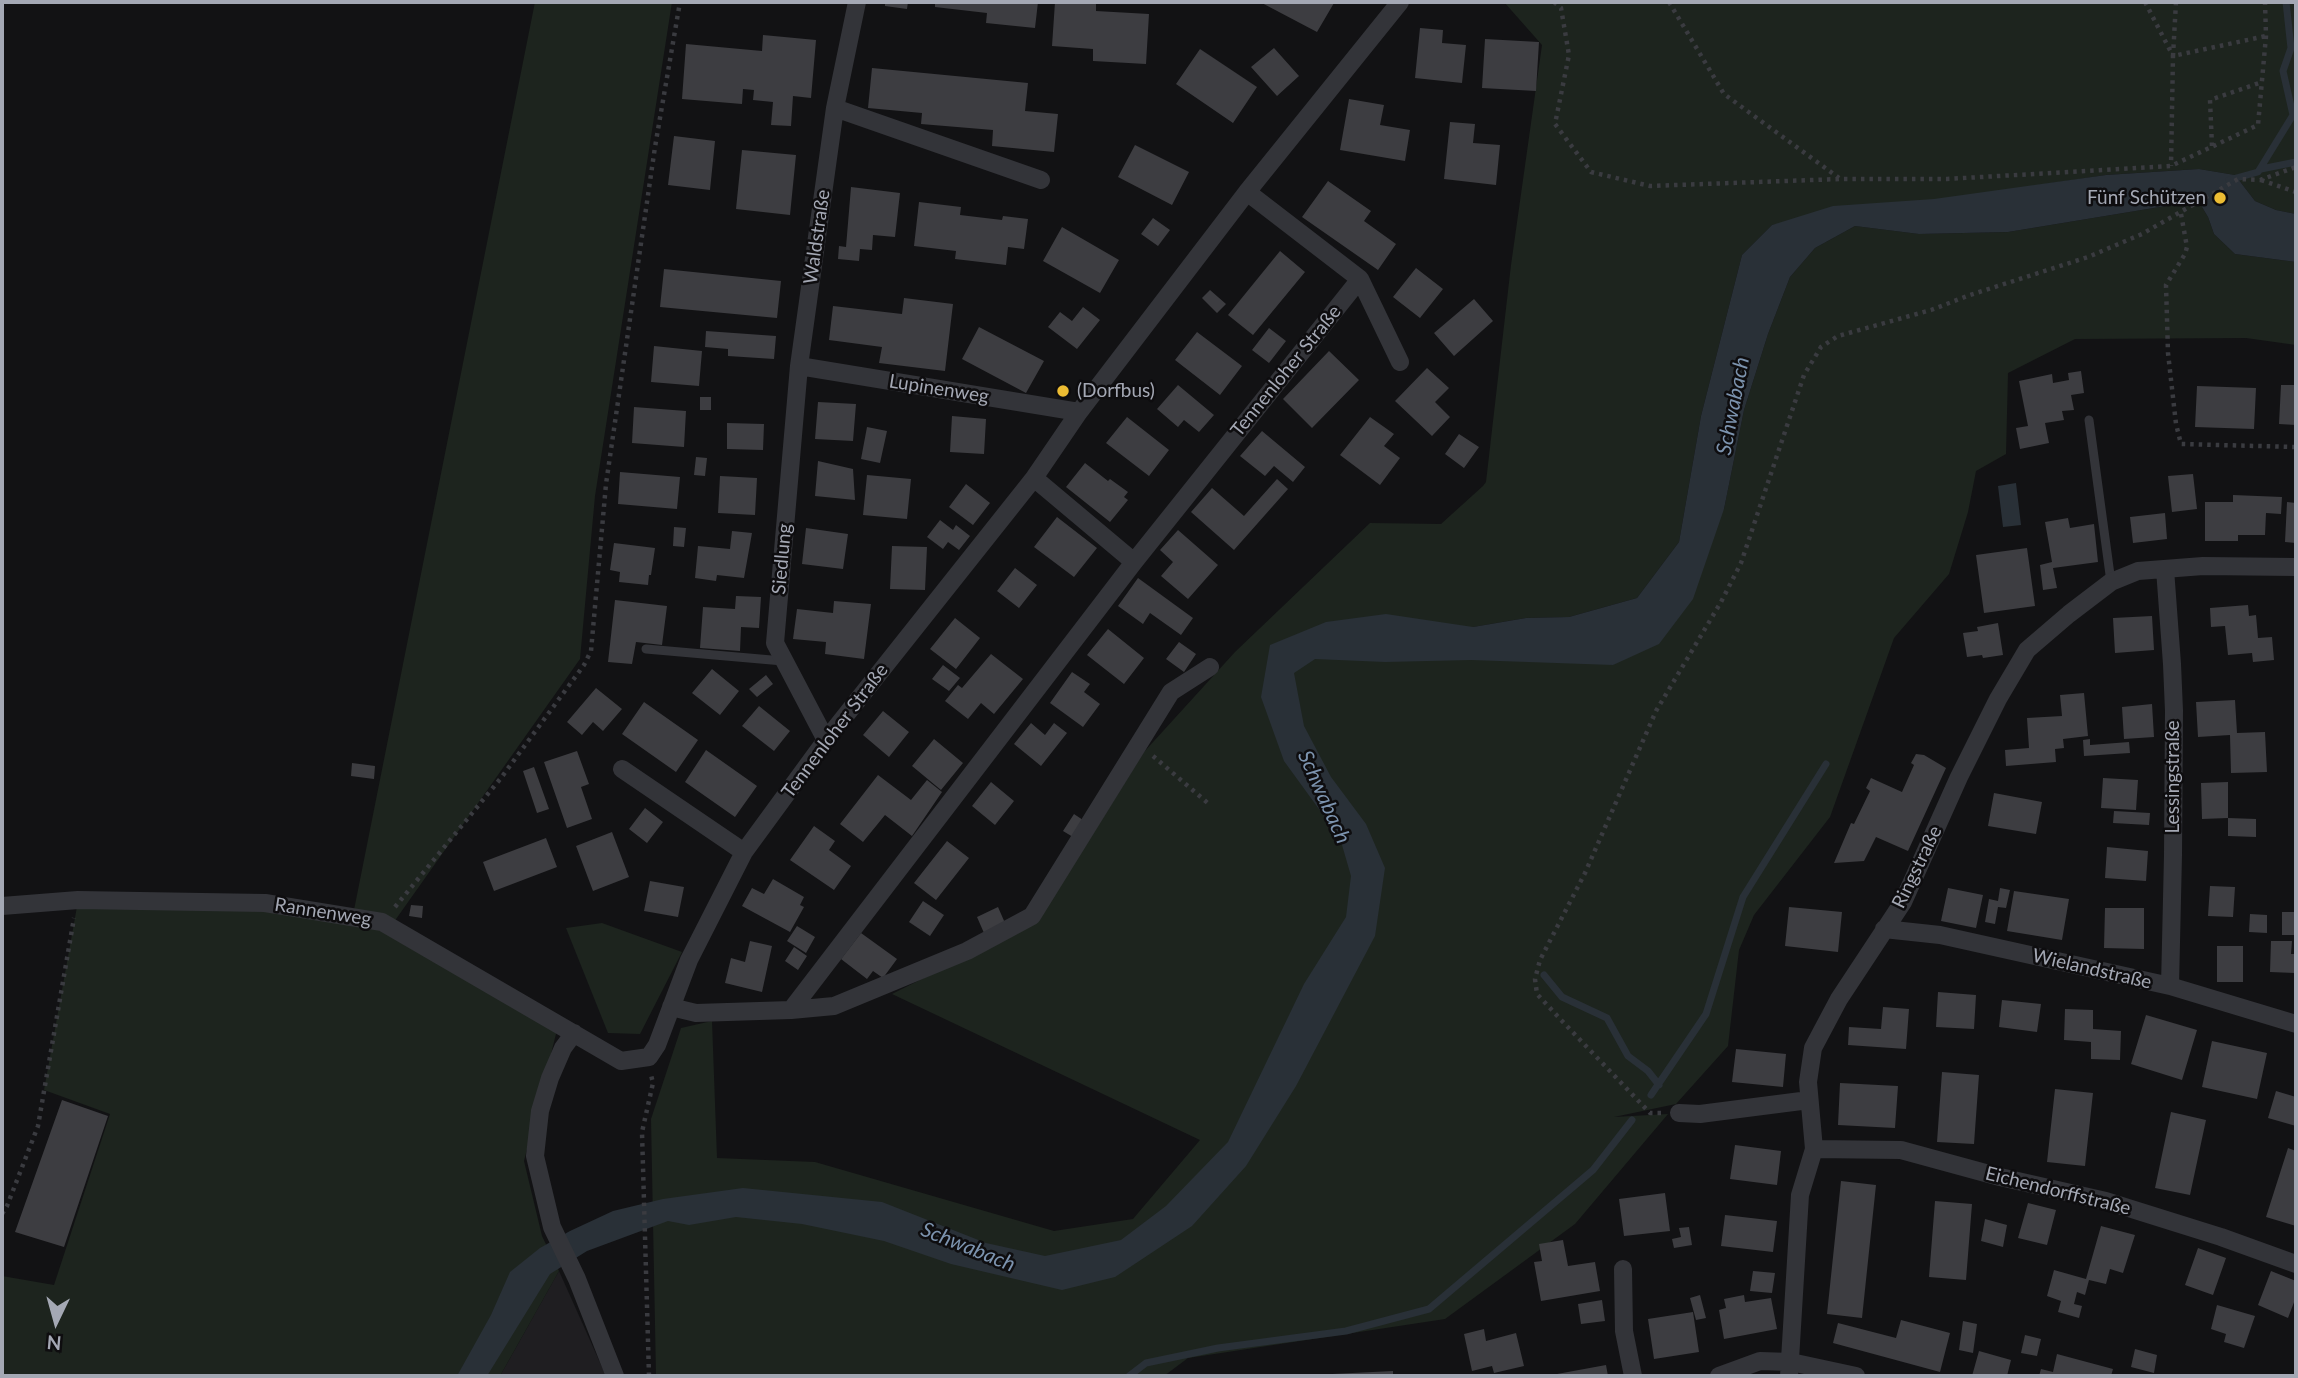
<!DOCTYPE html>
<meta charset="utf-8">
<style>
body{margin:0}
#map{position:relative;width:2298px;height:1378px;overflow:hidden;background:#121214;font-family:Lato,sans-serif}
canvas{display:block}
.frame{position:absolute;inset:0;border:4px solid #a4a8b4;pointer-events:none}
.north{position:absolute;left:21px;top:1287px;width:70px;height:70px;-webkit-text-stroke:5px #0e0d0f;paint-order:stroke;rotate:185deg;font-size:19px;font-weight:700;line-height:28px;text-align:center;color:#a4a8b4}
.north::after{content:'';display:block;margin:auto;width:24px;height:32px;background:#a4a8b4;clip-path:polygon(50% 0,100% 100%,50% 72%,0 100%)}
</style>
<div id="map">
<canvas width="2298" height="1378"></canvas>
<div class="frame"></div>
<div class="north">N</div>
</div>
<script>
const context = document.querySelector('canvas').getContext('2d');
context.lineJoin = 'round';
function fillPath(path, color) {
  context.fillStyle = color;
  context.fill(path, 'evenodd');
}
function poly(rows) {
  const path = new Path2D();
  for (const r of rows) {
    path.moveTo(r[0], r[1]);
    for (let i = 2; i < r.length; i += 2) path.lineTo(r[i], r[i + 1]);
  }
  return path;
}
function stroke(path, color, width, dash) {
  context.strokeStyle = color;
  context.lineWidth = width;
  context.lineCap = dash ? 'butt' : 'round';
  context.setLineDash(dash || []);
  context.stroke(path);
}
function write(font, color, halo, rows, align = 'center') {
  context.font = font + ' Lato,sans-serif';
  context.lineWidth = 5;
  context.setLineDash([]);
  context.textBaseline = 'middle';
  context.strokeStyle = halo;
  context.fillStyle = color;
  for (const [text, x, y, turn = 0] of rows) {
    context.save();
    context.translate(x, y);
    context.rotate((+turn || 0) * Math.PI / 180);
    context.textAlign = isNaN(turn) ? turn : align;
    if (halo) context.strokeText(text, 0, 0);
    context.fillText(text, 0, 0);
    context.restore();
  }
}
fillPath(poly([
 [559,1271,606,1376,500,1376]
]), '#1f1e21');
fillPath(poly([
 [535,2,672,2,595,496,580,659,389,929,557,1030,524,1161,542,1236,559,1271,500,1376,2,1376,2,1276,54,1285,110,1114,44,1090,78,901,353,915],
 [1504,2,2296,2,2296,214,2276,210,2255,201,2235,175,2199,169,2106,175,1772,225,1742,255,1701,416,1679,542,1637,598,1569,617,1526,618,1473,627,1613,665,1724,509,1744,410,1768,334,1790,277,1815,248,1855,226,1919,234,2008,232,2178,204,2199,202,2208,217,2214,234,2235,254,2296,262,2296,345,2246,338,2075,339,2008,373,2006,454,1976,471,1968,512,1949,574,1894,638,1830,817,1754,915,1739,950,1728,1046,1676,1104,1614,1117,1668,1114,1575,1224,1445,1319,1188,1358,1164,1376,656,1376,651,1119,681,1028,712,1021,717,1158,815,1162,1054,1231,1133,1219,1200,1140,892,994,1039,920,1144,752,1235,652,1370,523,1441,524,1483,486,1486,482,1511,265,1542,45],
 [602,923,682,952,640,1034,608,1033,566,928]
]), '#1d241e');
fillPath(poly([
 [2199,169,2235,175,2255,201,2276,210,2296,214,2296,262,2235,254,2214,234,2208,217,2199,202,2178,204,2008,232,1919,234,1855,226,1815,248,1790,277,1768,334,1744,410,1724,509,1693,599,1659,644,1613,665,1471,660,1385,662,1315,659,1294,673,1304,726,1331,777,1366,824,1385,868,1375,936,1296,1086,1246,1166,1192,1226,1115,1277,1062,1290,951,1264,884,1241,802,1224,736,1217,689,1225,668,1221,587,1251,550,1274,487,1376,457,1376,491,1315,510,1272,540,1248,570,1231,613,1211,663,1199,743,1188,882,1202,986,1243,1045,1256,1121,1240,1166,1206,1228,1142,1304,984,1346,917,1351,876,1340,838,1284,761,1261,697,1270,645,1326,622,1386,614,1473,627,1526,618,1569,617,1637,598,1679,542,1701,416,1742,255,1772,225,1833,206,1934,199,2106,175],
 [2016,483,2021,525,2003,527,1998,486]
]), '#293037');
stroke(poly([
 [2261,169,2296,162],
 [2229,180,2258,172,2293,115,2283,71,2291,48,2286,2],
 [1544,975,1562,997,1607,1018,1628,1056,1648,1071,1659,1085],
 [1651,1095,1706,1014,1743,897,1826,764],
 [1129,1376,1146,1363,1218,1348,1346,1331,1429,1309,1593,1170,1632,1120]
]), '#293037', 7);
fillPath(poly([
 [885,2,908,2,907,9,885,6],
 [935,2,1038,2,1035,28,986,23,987,13,935,7],
 [1055,2,1096,4,1096,11,1149,14,1146,64,1093,61,1093,49,1052,46],
 [1260,2,1332,2,1334,3,1317,32],
 [1420,28,1443,30,1442,43,1466,45,1462,83,1415,78],
 [763,35,816,40,811,98,793,96,791,126,771,125,773,102,753,100,754,90,743,89,742,104,682,99,686,44,762,51],
 [1485,39,1539,42,1536,91,1482,88],
 [1274,48,1299,76,1277,96,1251,67],
 [1200,49,1257,87,1233,123,1176,84],
 [872,68,1028,83,1025,111,1058,114,1054,152,992,146,993,130,921,124,922,113,868,108],
 [1349,99,1384,105,1380,125,1410,130,1405,161,1340,150],
 [1450,122,1475,124,1473,143,1500,145,1496,185,1444,179],
 [674,136,715,141,710,190,668,185],
 [1135,145,1189,172,1172,205,1118,177],
 [742,150,796,155,790,215,736,209],
 [1328,181,1371,211,1364,221,1396,244,1378,270,1302,217],
 [851,187,900,193,895,237,873,235,872,250,860,249,859,261,838,259,839,246,846,247],
 [919,202,961,207,960,215,1002,220,1003,216,1028,219,1024,249,1008,247,1006,265,955,259,956,251,914,246],
 [1153,218,1170,230,1158,246,1141,234],
 [1062,227,1119,260,1100,293,1043,261],
 [1280,251,1305,272,1253,335,1228,315],
 [1416,268,1443,289,1420,318,1393,297],
 [664,269,781,281,777,318,660,307],
 [1210,290,1226,304,1217,313,1202,298],
 [904,298,953,304,945,371,879,363,882,347,829,340,833,306,902,314],
 [1474,299,1493,321,1454,356,1434,333],
 [1083,307,1100,320,1077,349,1048,327,1060,312,1072,321],
 [979,327,1044,361,1026,393,962,359],
 [1269,328,1286,341,1269,363,1252,350],
 [706,331,776,336,774,359,728,356,728,349,705,347],
 [1197,332,1242,366,1220,395,1175,360],
 [654,346,702,351,699,386,651,382],
 [1329,351,1359,380,1312,428,1283,399],
 [1427,368,1449,388,1435,402,1450,417,1432,436,1395,401],
 [2081,371,2084,393,2071,395,2074,410,2062,411,2064,420,2045,423,2049,443,2020,449,2016,428,2028,426,2019,381,2052,374,2053,383,2069,380,2068,373],
 [1178,385,1214,415,1199,432,1184,420,1178,427,1157,409],
 [2281,385,2296,385,2296,425,2279,424],
 [2197,386,2256,388,2254,429,2195,427],
 [700,397,711,397,711,410,700,410],
 [818,402,856,404,853,441,815,439],
 [634,407,686,411,684,447,632,443],
 [952,416,986,419,984,454,950,452],
 [1127,417,1169,450,1149,476,1106,443],
 [1370,417,1394,434,1384,446,1400,458,1380,485,1340,455],
 [727,423,764,424,763,450,727,449],
 [867,427,887,431,880,463,861,459],
 [1262,431,1305,467,1293,482,1274,466,1265,476,1240,456],
 [1459,434,1479,447,1464,468,1445,454],
 [696,457,707,458,705,476,694,475],
 [818,461,853,469,855,500,815,496],
 [1085,463,1108,481,1110,479,1128,492,1124,497,1128,500,1110,522,1066,487],
 [620,472,680,477,677,509,618,504],
 [2193,474,2197,509,2172,512,2168,476],
 [867,475,911,479,907,519,863,515],
 [720,476,757,478,755,515,718,513],
 [1277,479,1288,489,1234,550,1191,512,1212,488,1244,516],
 [966,484,990,503,973,525,949,507],
 [2233,495,2282,497,2281,514,2266,513,2265,535,2238,535,2238,541,2205,541,2205,502,2233,502],
 [2287,502,2296,503,2296,543,2285,542],
 [2165,513,2167,539,2133,543,2130,517],
 [1057,517,1097,548,1074,577,1034,547],
 [2068,518,2070,528,2094,524,2098,562,2053,568,2057,588,2043,590,2040,565,2052,562,2045,522],
 [940,520,953,530,956,525,970,536,959,550,948,542,943,549,927,537],
 [674,527,686,528,684,547,673,546],
 [806,528,848,534,843,569,802,564],
 [1178,530,1218,565,1188,599,1161,576,1173,562,1160,550],
 [732,531,752,533,744,578,717,575,716,581,695,578,698,546,730,549],
 [614,543,655,548,651,575,649,575,648,585,619,582,620,572,610,570],
 [892,546,927,547,925,590,890,589],
 [2027,548,2035,606,1984,613,1976,555],
 [1015,568,1037,585,1019,608,997,591],
 [1138,578,1193,618,1181,635,1150,613,1143,624,1118,606],
 [736,596,761,597,759,628,741,627,740,651,700,648,703,607,735,609],
 [615,600,667,606,662,645,636,642,632,664,608,662],
 [834,601,871,604,864,659,825,654,826,642,793,639,797,609,833,613],
 [2248,605,2249,616,2256,615,2258,638,2272,637,2274,660,2253,662,2252,653,2228,655,2225,626,2211,627,2210,608],
 [2152,616,2154,650,2115,653,2113,618],
 [955,618,980,638,956,669,930,649],
 [1998,623,2003,655,1983,658,1982,655,1967,657,1963,633,1978,631,1977,627],
 [1108,629,1144,658,1124,684,1087,655],
 [1179,642,1196,654,1184,672,1166,659],
 [991,654,1023,679,994,714,981,703,968,719,945,701,958,685,962,688],
 [943,665,960,678,949,691,932,679],
 [712,669,739,691,720,715,692,693],
 [1072,672,1090,684,1084,692,1100,704,1083,727,1050,703],
 [766,675,773,684,757,697,749,689],
 [596,688,622,709,603,731,593,722,582,735,567,722],
 [2084,693,2088,736,2063,739,2064,748,2055,749,2056,762,2006,766,2005,750,2029,748,2027,718,2062,716,2060,695],
 [2235,700,2237,733,2265,732,2267,772,2231,773,2230,735,2198,737,2196,702],
 [644,702,698,740,676,772,622,734],
 [2152,704,2154,737,2124,739,2122,707],
 [759,706,790,731,774,751,742,726],
 [883,711,909,732,889,757,863,735],
 [1031,723,1045,735,1054,723,1067,733,1041,766,1014,744],
 [934,739,963,763,941,790,912,766],
 [2090,739,2090,745,2129,742,2130,753,2084,756,2083,740],
 [706,750,757,786,735,817,685,782],
 [577,751,589,784,581,787,592,819,567,828,544,762],
 [1916,754,1924,755,1946,768,1908,851,1876,837,1864,861,1834,863,1851,823,1854,824,1870,791,1866,788,1871,778,1902,792,1914,765,1911,763],
 [352,763,375,766,374,779,351,776],
 [534,767,549,809,537,813,523,771],
 [878,775,911,800,927,780,942,792,912,836,885,815,863,842,840,824],
 [2103,778,2138,780,2136,810,2101,808],
 [991,782,1014,801,995,825,972,806],
 [2228,782,2228,818,2256,819,2256,837,2228,836,2228,818,2202,819,2201,783],
 [1994,793,2042,802,2036,834,1988,826],
 [645,808,663,822,647,843,629,829],
 [2114,811,2150,813,2149,825,2113,823],
 [1074,814,1083,820,1073,837,1063,831],
 [814,826,835,841,829,850,851,866,834,890,790,860],
 [612,832,629,877,593,891,576,846],
 [546,838,557,867,494,891,483,862],
 [947,841,969,858,936,900,914,883],
 [2107,847,2148,851,2146,881,2105,878],
 [773,879,804,897,800,905,804,907,790,932,742,906,752,888,764,894],
 [650,881,684,887,678,917,644,911],
 [2210,886,2235,887,2233,917,2208,916],
 [1948,888,1983,895,1976,928,1941,921],
 [2000,888,2010,890,2006,908,1998,907,1995,924,1985,922,1989,899,1998,901],
 [2014,891,2069,899,2062,940,2007,931],
 [923,901,944,915,930,936,909,922],
 [411,905,423,906,422,918,409,916],
 [998,907,1005,923,984,933,977,917],
 [1789,907,1842,912,1838,952,1785,946],
 [2105,908,2144,908,2144,949,2104,948],
 [2282,912,2296,912,2296,935,2282,935],
 [2250,914,2267,915,2267,933,2249,932],
 [797,926,815,937,806,953,787,941],
 [861,933,897,959,883,978,873,971,867,979,841,959],
 [750,941,772,946,762,992,725,983,731,958,745,962],
 [2271,941,2292,941,2291,954,2295,954,2295,973,2270,972],
 [2217,946,2243,946,2243,982,2217,982],
 [794,947,807,956,798,970,785,961],
 [1938,992,1976,995,1974,1029,1936,1027],
 [2002,1000,2041,1004,2037,1032,1999,1027],
 [1883,1007,1909,1009,1906,1049,1848,1045,1849,1027,1881,1029],
 [2065,1009,2093,1010,2093,1029,2121,1031,2120,1060,2091,1059,2091,1042,2064,1040],
 [2146,1015,2197,1030,2182,1080,2131,1064],
 [2212,1041,2267,1053,2257,1099,2202,1087],
 [1736,1049,1786,1054,1783,1087,1732,1082],
 [1942,1072,1979,1075,1974,1144,1937,1142],
 [1840,1083,1898,1086,1895,1128,1838,1125],
 [2055,1089,2093,1093,2085,1166,2047,1162],
 [2276,1091,2296,1097,2296,1126,2268,1118],
 [62,1100,108,1116,64,1247,15,1232],
 [2171,1112,2206,1120,2190,1195,2155,1188],
 [1735,1145,1781,1151,1777,1185,1730,1179],
 [2288,1148,2296,1151,2296,1226,2266,1217],
 [1841,1181,1876,1185,1862,1318,1827,1314],
 [1665,1193,1670,1231,1624,1236,1619,1199],
 [1935,1201,1972,1204,1966,1280,1929,1277],
 [2028,1203,2056,1210,2047,1245,2018,1238],
 [1725,1215,1777,1221,1773,1252,1721,1246],
 [1985,1219,2007,1225,2003,1247,1981,1241],
 [2101,1226,2135,1235,2123,1273,2110,1269,2106,1284,2089,1280,2085,1295,2077,1292,2074,1304,2082,1306,2079,1318,2058,1312,2061,1301,2047,1296,2054,1270,2086,1279],
 [1689,1227,1692,1245,1674,1248,1672,1239,1681,1237,1679,1228],
 [1563,1240,1568,1266,1595,1262,1600,1291,1541,1301,1534,1262,1542,1261,1539,1244],
 [2198,1248,2226,1258,2213,1295,2185,1285],
 [1753,1271,1775,1273,1772,1293,1750,1291],
 [2271,1271,2296,1281,2296,1297,2288,1318,2258,1305],
 [1700,1295,1706,1318,1696,1320,1690,1298],
 [1744,1295,1745,1302,1771,1298,1777,1329,1724,1339,1719,1310,1726,1308,1724,1299],
 [1602,1300,1605,1321,1581,1324,1578,1304],
 [2217,1305,2255,1316,2244,1348,2224,1342,2226,1334,2211,1329],
 [1693,1312,1699,1352,1654,1359,1648,1319],
 [1901,1320,1950,1333,1940,1372,1833,1343,1838,1323,1896,1338],
 [1963,1321,1977,1324,1973,1353,1959,1350],
 [1484,1329,1486,1341,1516,1333,1524,1366,1494,1373,1492,1366,1472,1371,1464,1334],
 [2025,1335,2041,1339,2037,1356,2021,1353],
 [2135,1349,2157,1355,2154,1373,2131,1367],
 [1979,1351,2011,1360,2007,1376,1972,1376],
 [2057,1354,2113,1369,2111,1376,2039,1376,2041,1369,2053,1372],
 [1606,1365,1608,1376,1557,1376,1557,1374],
 [1393,1371,1393,1376,1332,1376,1332,1374]
]), '#3d3d41');
stroke(poly([
 [1554,2,1561,8,1569,55,1555,124,1591,172,1650,186,1839,179,1947,179,2171,166,2258,125,2266,36,2265,2],
 [1669,2,1724,94,1839,178],
 [2145,2,2173,56,2171,166],
 [2176,2,2173,56,2266,36],
 [2212,146,2210,100,2262,82],
 [2261,180,2296,192],
 [2181,214,2187,247,2185,254,2166,285,2168,353,2176,424,2181,444,2296,447],
 [1153,756,1210,805],
 [395,907,501,778,584,665,591,651,606,484,655,147,680,2],
 [1661,1113,1650,1113,1562,1021,1537,994,1535,979,1540,960,1585,873,1656,711,1721,602,1741,563,1804,375,1821,347,1838,336,1931,310,1970,295,2088,257,2142,234,2238,179,2260,180,2296,167],
 [2,1214,7,1206,38,1126,74,918],
 [649,1376,642,1132,653,1083,651,1075]
]), '#3a3b40', 4.5, [3.5, 5]);
stroke(poly([
 [2089,420,2111,582],
 [646,649,783,661]
]), '#333439', 9);
stroke(poly([
 [835,108,1041,180],
 [1360,279,1400,362],
 [799,366,1079,412],
 [1034,478,1134,562],
 [2165,569,2172,664,2174,711,2173,855,2170,986],
 [826,740,775,643,799,366,835,108,857,2],
 [622,769,744,852],
 [2,906,78,900,265,903,382,922,621,1061,649,1057,657,1045,689,960,744,852,826,740,1034,478,1079,412,1247,192,1400,2],
 [1884,929,1940,935,2170,986,2296,1024],
 [671,1007,696,1013,791,1010,1134,562,1360,279,1247,192],
 [791,1010,834,1006,967,951,1032,916,1171,692,1210,667],
 [574,1033,563,1048,550,1078,540,1111,535,1156,552,1227,577,1279,615,1376],
 [1679,1113,1700,1114,1809,1100],
 [1814,1149,1901,1150,2000,1177,2106,1201,2221,1237,2296,1264],
 [1623,1269,1624,1331,1633,1376],
 [1719,1376,1760,1361,1791,1362,1856,1376],
 [1789,1376,1800,1195,1814,1149,1808,1082,1813,1048,1839,999,1903,902,1959,777,1998,699,2027,650,2069,614,2111,582,2138,571,2203,566,2296,567]
]), '#333439', 18);
for (const [x, y, r, color] of [
 [2220,198,7,"#ecbc33"],
 [1063,391,7,"#ecbc33"]
]) {
  const dot = new Path2D();
  dot.arc(x, y, r, 0, 2 * Math.PI);
  context.fillStyle = color;
  context.fill(dot);
  stroke(dot, '#0e0d0f', 2.5);
}
write('19px', '#a4a8b4', '#0e0d0f', [
 ["Fünf Schützen",2206,198],
 ["(Dorfbus)",1077,391,"left"]
], 'right');
write('19px', '#a4a8b4', '#0e0d0f', [
 ["Waldstraße",817,237,-82],
 ["Tennenloher Straße",1286,371,-51],
 ["Lupinenweg",939,389,9],
 ["Siedlung",782,559,-85],
 ["Tennenloher Straße",835,731,-53],
 ["Lessingstraße",2173,777,-90],
 ["Ringstraße",1917,867,-64],
 ["Rannenweg",323,912,9],
 ["Wielandstraße",2092,969,13],
 ["Eichendorffstraße",2058,1191,14]
]);
write('italic 21px', '#7c93ae', '#0e0d0f', [
 ["Schwabach",1733,406,-79],
 ["Schwabach",1324,797,66],
 ["Schwabach",968,1247,22]
]);
</script>
